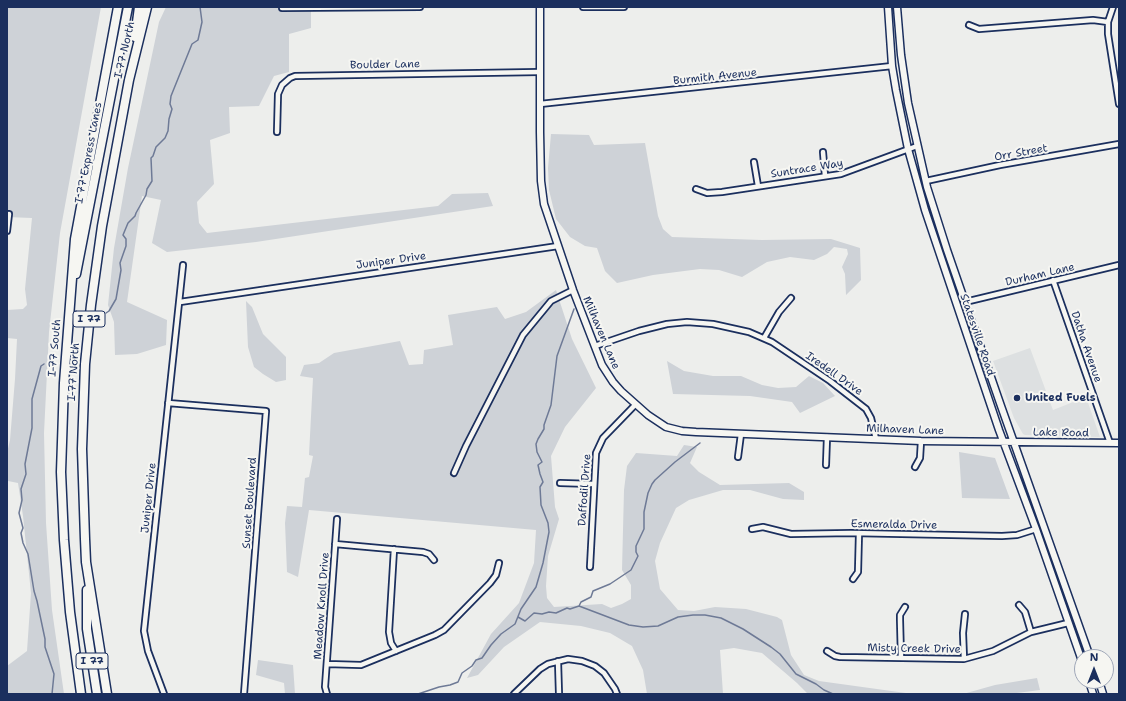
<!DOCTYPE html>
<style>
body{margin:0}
#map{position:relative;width:1126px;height:701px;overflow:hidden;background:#edeeec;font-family:"Shantell Sans",sans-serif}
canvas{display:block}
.frame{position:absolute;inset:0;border:8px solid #1b2f5e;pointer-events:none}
.north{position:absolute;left:1074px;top:649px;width:40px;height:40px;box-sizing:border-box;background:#f6f6f2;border:1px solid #9ea6b7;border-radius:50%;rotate:0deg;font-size:11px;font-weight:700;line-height:16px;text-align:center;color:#1b2f5e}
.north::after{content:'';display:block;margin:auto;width:14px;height:18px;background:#1b2f5e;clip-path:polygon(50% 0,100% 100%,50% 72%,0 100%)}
</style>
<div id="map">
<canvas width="1126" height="701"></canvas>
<div class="frame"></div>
<div class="north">N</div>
</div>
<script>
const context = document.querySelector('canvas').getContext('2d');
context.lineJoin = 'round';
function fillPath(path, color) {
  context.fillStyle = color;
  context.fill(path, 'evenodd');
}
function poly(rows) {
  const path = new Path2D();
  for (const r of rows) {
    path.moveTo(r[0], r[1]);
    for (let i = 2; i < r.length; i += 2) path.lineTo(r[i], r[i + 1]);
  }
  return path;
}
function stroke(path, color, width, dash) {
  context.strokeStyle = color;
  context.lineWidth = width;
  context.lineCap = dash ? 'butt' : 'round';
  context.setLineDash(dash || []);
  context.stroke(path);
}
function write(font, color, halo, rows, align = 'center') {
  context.font = font + ' "Shantell Sans",sans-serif';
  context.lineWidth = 4;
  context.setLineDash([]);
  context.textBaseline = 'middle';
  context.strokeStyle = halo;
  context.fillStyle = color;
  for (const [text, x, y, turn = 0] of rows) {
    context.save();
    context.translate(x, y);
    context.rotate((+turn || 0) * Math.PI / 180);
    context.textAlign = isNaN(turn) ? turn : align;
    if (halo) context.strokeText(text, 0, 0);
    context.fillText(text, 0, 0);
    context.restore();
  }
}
fillPath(poly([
 [1030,348,1053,410,1086,397,1100,437,1025,435,1023,434,1014,418,993,361]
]), '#dde0e1');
fillPath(poly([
 [7,7,101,7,60,233,49,332,44,433,46,523,52,610,64,694,7,694,7,666,27,651,31,593,23,516,18,483,8,481,7,483,7,453,10,440,15,379,17,339,7,338,7,310,23,309,27,305,25,289,32,218,7,217],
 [166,7,308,7,311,11,311,28,289,34,289,72,274,76,259,106,229,107,230,133,210,140,214,184,197,202,199,223,207,233,438,206,452,194,488,193,493,206,256,242,167,252,152,243,161,200,142,196,127,302,167,320,166,345,137,354,115,355,114,322,108,305,114,248,128,168,159,22],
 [551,134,589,135,594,145,645,143,658,216,663,229,672,237,762,240,831,239,860,248,861,280,846,295,845,274,842,267,848,254,847,249,834,247,827,254,814,260,790,257,767,262,742,277,719,270,700,269,653,275,617,283,605,271,597,248,585,246,570,237,556,219,549,190,548,168],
 [556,290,572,339,596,388,565,427,551,456,555,507,559,519,548,556,546,586,547,598,554,607,602,604,611,608,622,604,631,599,631,585,622,570,624,490,627,466,636,453,677,456,684,445,697,447,690,463,699,472,720,485,789,483,804,492,804,500,783,499,750,490,723,490,689,500,676,508,660,543,655,561,660,589,678,610,694,611,715,607,746,609,777,617,782,620,791,655,804,675,819,681,913,694,808,694,797,683,762,653,734,648,720,650,723,694,647,694,643,670,632,646,610,633,581,626,540,622,504,647,478,675,467,678,491,634,519,603,534,563,536,530,309,510,298,577,287,572,285,523,287,506,302,507,305,478,309,477,313,456,309,455,313,378,300,376,304,365,319,363,334,353,400,341,409,365,423,364,424,350,453,345,448,315,497,307,505,319,526,312],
 [246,301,252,307,263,334,286,357,286,380,276,382,263,374,254,367,248,347],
 [667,361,684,371,713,376,741,376,762,385,778,388,796,387,809,376,823,383,835,396,800,413,792,402,750,396,673,394],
 [959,452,995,458,1010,499,962,498],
 [258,660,293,665,295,694,285,694,284,683,256,675],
 [1037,678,1040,690,1009,694,963,694,995,685]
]), '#ced2d7');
stroke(poly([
 [106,313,109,311,116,299,121,270,120,263,126,246,126,239,123,235,128,223,135,216,136,213,146,195,147,189,152,181,151,158,153,156,156,147,165,138,168,131,169,119,172,109,170,104,171,96,192,44,198,40,202,22,200,7],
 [44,364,41,366,32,399,32,428,25,464,26,474,21,489,22,500,19,513,23,528,21,533,23,543,28,554,34,591,37,601,45,639,45,647,54,674,52,694],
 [579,606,629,625,643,627,658,626,678,617,693,615,705,615,721,618,743,629,771,647,780,654,796,674,816,684,824,690,833,694],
 [518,617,525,621,534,613,542,614,549,612,556,613,567,608,570,609,579,606,581,602,591,597,593,591,610,584,631,570,638,556,636,552,636,546,644,529,644,512,648,493,652,484,655,480,675,462,700,443],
 [418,694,439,687,450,685,458,682,462,673,472,666,476,660,482,658,491,645,501,634,515,624,521,609,536,587,543,563,549,532,548,523,541,505,540,487,543,482,540,474,538,465,542,462,537,452,536,444,538,439,544,429,544,425,551,405,557,356,574,309]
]), '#6e7a96', 1.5);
const street = poly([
 [583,7,624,7],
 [1113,7,1108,22,1108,34,1119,104],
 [282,8,420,7],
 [969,25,979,29,1093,20,1108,22],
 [540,104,892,66],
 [277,132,278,94,282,85,290,78,295,76,539,72],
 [823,152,825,176],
 [754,162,758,186],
 [926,181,1000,165,1119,144],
 [696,189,707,193,722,192,841,174,917,146],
 [7,231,9,214],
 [1053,280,1110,443],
 [180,302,558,246],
 [965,302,1119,265],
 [764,338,779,312,791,298],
 [595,346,639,331,667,324,687,322,713,324,749,332,772,342,830,381,866,409,871,418,876,439],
 [168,403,266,411,244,694],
 [738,457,741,434],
 [826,465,827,437],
 [915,467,920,458,921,441],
 [454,473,466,446,523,335,551,301,573,290],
 [560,483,593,484],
 [752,529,763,527,791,534,851,533,1002,536,1017,535,1036,529],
 [335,544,423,552,429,554,434,560],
 [394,549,389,632,391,643,396,651],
 [590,567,596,453,603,438,635,405],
 [853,579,858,572,859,533],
 [1019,605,1025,612,1031,632],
 [827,651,835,656,840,657,964,659,993,651,1031,632,1068,623],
 [901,658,900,620,900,615,905,607],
 [964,659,963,633,965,614],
 [558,661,559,694],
 [327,664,361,665,435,635,444,630,490,583,496,575,499,563],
 [164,694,148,651,144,631,183,265],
 [327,694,325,687,337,519],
 [514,694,540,669,548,664,568,659,582,661,595,666,604,673,615,689,617,694]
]);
const secondary = poly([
 [540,7,540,132,541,181,544,204,573,290,602,365,613,382,621,391,648,415,666,427,682,431,696,432,921,441,1119,443],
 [888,7,892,66,896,90,908,149,925,210,999,430,1036,529,1082,661],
 [897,7,901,55,908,103,927,187,947,250,1001,406,1090,657],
 [1089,681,1093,694],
 [1099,681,1103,694]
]);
const highway = poly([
 [135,37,139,7],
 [76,274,128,7],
 [87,590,87,629,97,694],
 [81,694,70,612,64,540,61,472,64,383,75,239,118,7],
 [107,694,86,562,85,539,82,449,85,364,91,305,102,226,129,80,147,7]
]);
stroke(street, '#1b2f5e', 8);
stroke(secondary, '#1b2f5e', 9);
stroke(highway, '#1b2f5e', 11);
stroke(street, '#f6f6f2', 4.5);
stroke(secondary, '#f6f6f2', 6);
stroke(highway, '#f6f6f2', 8);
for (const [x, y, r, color] of [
 [1017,398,4,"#1b2f5e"]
]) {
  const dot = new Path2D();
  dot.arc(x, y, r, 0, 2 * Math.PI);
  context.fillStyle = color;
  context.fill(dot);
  stroke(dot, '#f6f6f2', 1.5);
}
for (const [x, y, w] of [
 [89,319,32],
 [92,661,32]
]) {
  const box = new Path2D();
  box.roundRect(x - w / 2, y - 8, w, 16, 3);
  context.fillStyle = '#f6f6f2';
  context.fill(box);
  stroke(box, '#1b2f5e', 1);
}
write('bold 10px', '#1b2f5e', null, [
 ["I 77",89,319],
 ["I 77",92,661]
]);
write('11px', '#1b2f5e', '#f6f6f2', [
 ["I-77 North",125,50,-77],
 ["Boulder Lane",385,65,-1],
 ["Burmith Avenue",715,77,-6],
 ["I 77 Express Lanes",89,153,-79],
 ["Orr Street",1021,153,-10],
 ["Suntrace Way",807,169,-9],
 ["Juniper Drive",391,261,-8],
 ["Durham Lane",1040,275,-13],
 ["Milhaven Lane",601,333,67],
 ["Statesville Road",977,335,71],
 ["Datha Avenue",1086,347,71],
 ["I-77 South",55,348,-85],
 ["I-77 North",74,372,-86],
 ["Iredell Drive",834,374,35],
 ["Milhaven Lane",905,430,2],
 ["Lake Road",1061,433,1],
 ["Daffodil Drive",585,490,-86],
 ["Juniper Drive",149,498,-84],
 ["Sunset Boulevard",250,503,-86],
 ["Esmeralda Drive",894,525,1],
 ["Meadow Knoll Drive",322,606,-86],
 ["Misty Creek Drive",914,649,1]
]);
write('bold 11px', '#1b2f5e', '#f6f6f2', [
 ["United Fuels",1025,398]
], 'left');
</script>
